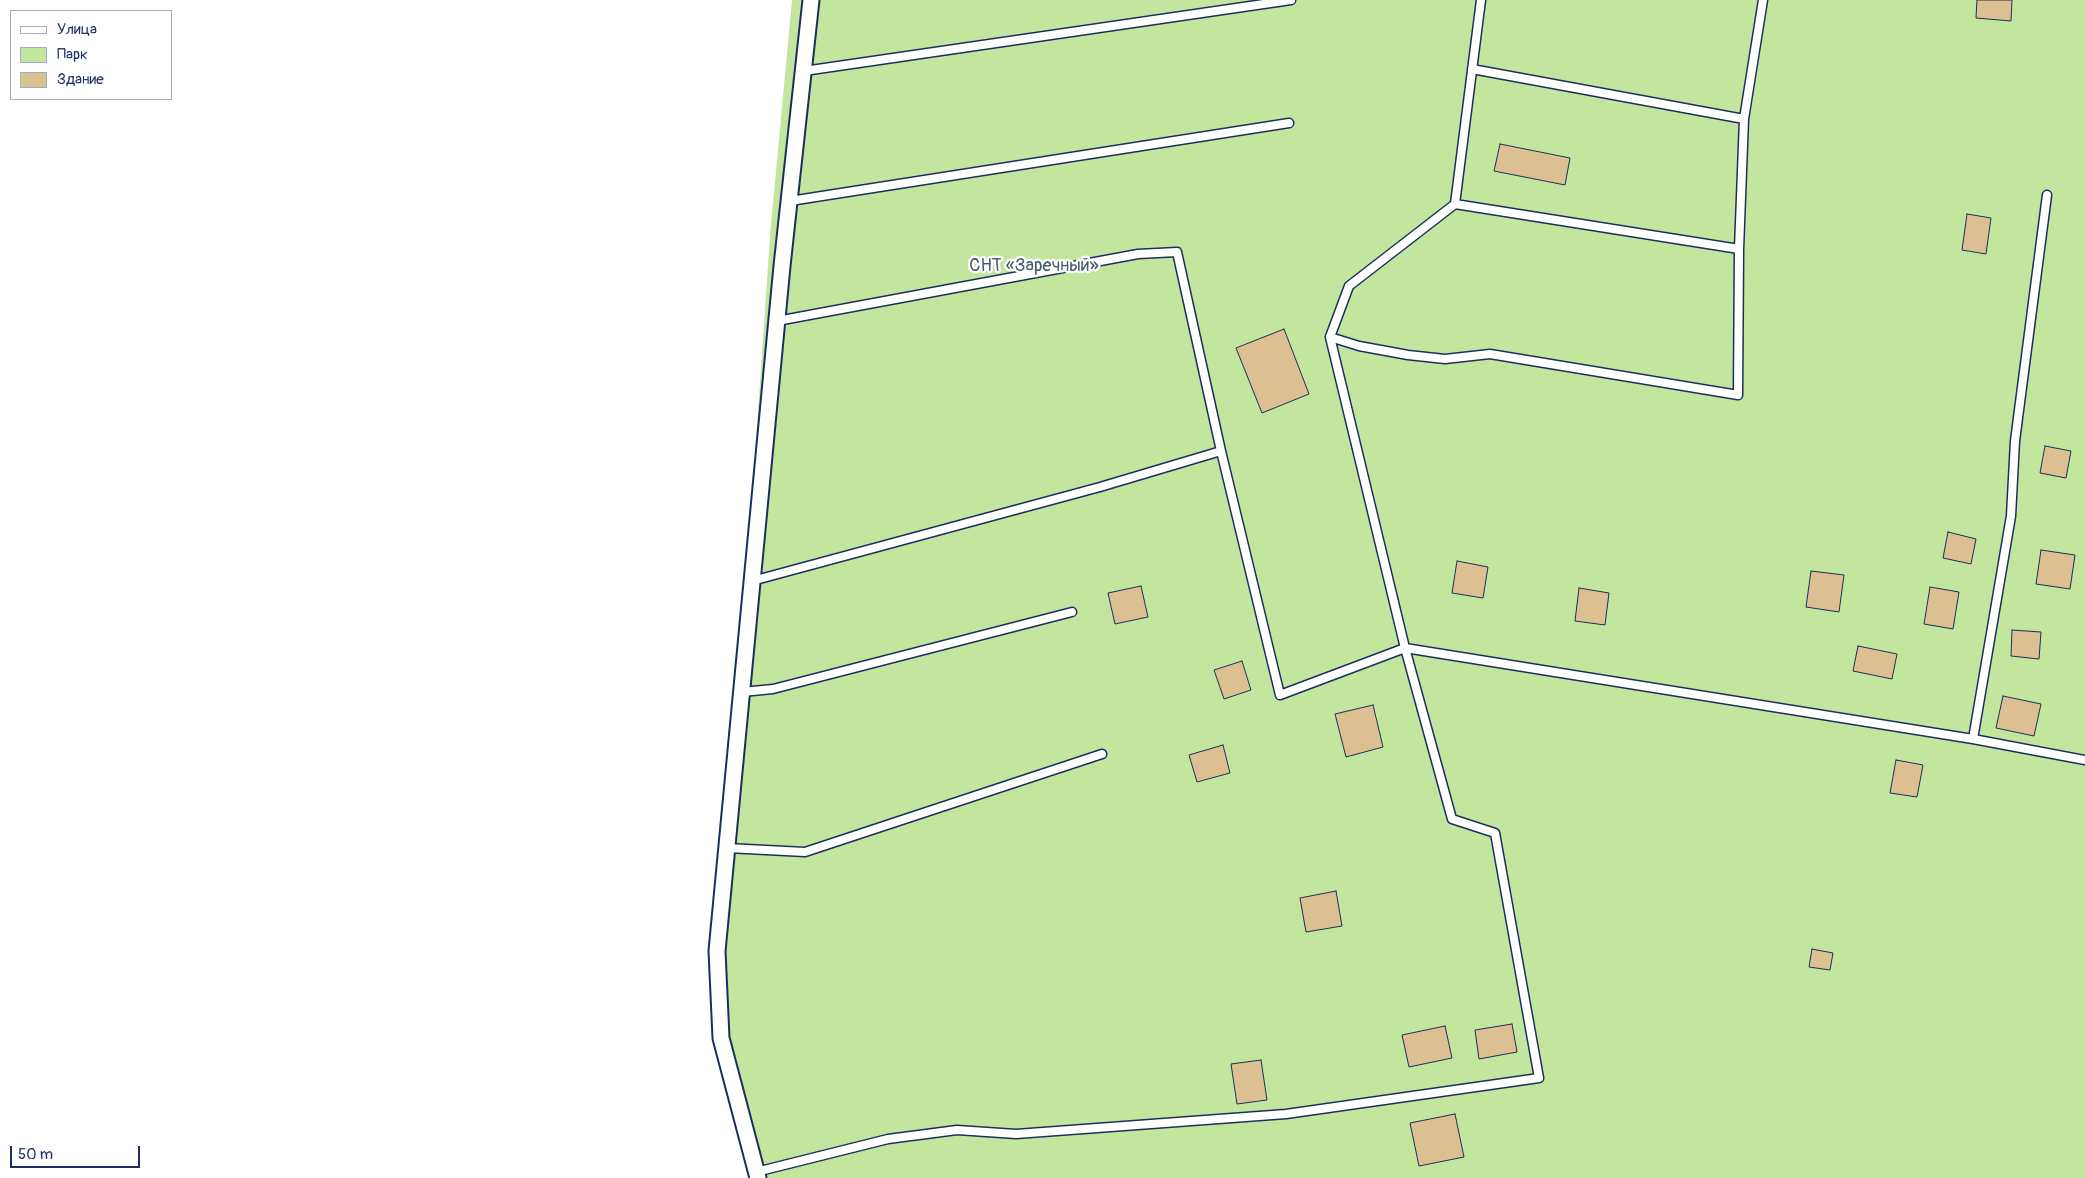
<!DOCTYPE html>
<meta charset="utf-8">
<style>
body{margin:0}
#map{position:relative;width:2085px;height:1178px;overflow:hidden;background:#fff;font-family:Pangolin,sans-serif}
canvas{display:block}
.legend{position:absolute;left:10px;top:10px;width:162px;height:90px;box-sizing:border-box;background:#fff;border:1px solid #a4acbf;margin:0;padding:6px 9px;list-style:none;font-size:15px;color:#1b2f5e}
.legend li{display:flex;align-items:center;gap:10px;height:25px}
.legend b{width:25px;border:1px solid #a4acbf}
.scale{position:absolute;left:10px;top:1146px;width:130px;height:22px;box-sizing:border-box;border:2px solid #1b2f5e;border-top:0;padding-left:6px;font-size:15px;line-height:18px;white-space:nowrap;color:#1b2f5e;-webkit-text-stroke:4px #fff;paint-order:stroke}
</style>
<div id="map">
<canvas width="2085" height="1178"></canvas>
<ul class="legend">
<li><b style="height:6px;background:#fff"></b>Улица</li>
<li><b style="height:14px;background:#c3e69f"></b>Парк</li>
<li><b style="height:14px;background:#ddc091"></b>Здание</li>
</ul>
<div class="scale">50 m</div>
</div>
<script>
const context = document.querySelector('canvas').getContext('2d');
context.lineJoin = 'round';
function fillPath(path, color) {
  context.fillStyle = color;
  context.fill(path, 'evenodd');
}
function poly(rows) {
  const path = new Path2D();
  for (const r of rows) {
    path.moveTo(r[0], r[1]);
    for (let i = 2; i < r.length; i += 2) path.lineTo(r[i], r[i + 1]);
  }
  return path;
}
function stroke(path, color, width, dash) {
  context.strokeStyle = color;
  context.lineWidth = width;
  context.lineCap = dash ? 'butt' : 'round';
  context.setLineDash(dash || []);
  context.stroke(path);
}
function write(font, color, halo, rows, align = 'center') {
  context.font = font + ' Pangolin,sans-serif';
  context.lineWidth = 4.5;
  context.setLineDash([]);
  context.textBaseline = 'middle';
  context.strokeStyle = halo;
  context.fillStyle = color;
  for (const [text, x, y, turn = 0] of rows) {
    context.save();
    context.translate(x, y);
    context.rotate((+turn || 0) * Math.PI / 180);
    context.textAlign = isNaN(turn) ? turn : align;
    if (halo) context.strokeText(text, 0, 0);
    context.fillText(text, 0, 0);
    context.restore();
  }
}
fillPath(poly([
 [792,0,2085,0,2085,1178,768,1178,718,1002,770,236]
]), '#c3e69f');
const building = poly([
 [1977,0,2012,0,2011,21,1976,18,1977,0],
 [1500,144,1570,158,1565,185,1494,171,1500,144],
 [1967,214,1991,218,1986,254,1962,250,1967,214],
 [1284,329,1309,394,1262,413,1236,348,1284,329],
 [2045,446,2071,451,2066,478,2040,473,2045,446],
 [1948,532,1976,539,1971,564,1943,558,1948,532],
 [2041,550,2075,555,2070,589,2036,584,2041,550],
 [1457,561,1488,567,1483,598,1452,593,1457,561],
 [1811,571,1844,575,1839,612,1806,607,1811,571],
 [1141,586,1148,617,1115,624,1108,593,1141,586],
 [1930,587,1959,592,1953,629,1924,624,1930,587],
 [1579,588,1609,593,1605,625,1575,621,1579,588],
 [2012,630,2041,632,2039,659,2011,656,2012,630],
 [1858,646,1897,654,1892,679,1853,671,1858,646],
 [1242,661,1251,690,1224,699,1214,670,1242,661],
 [2003,696,2041,704,2034,736,1996,728,2003,696],
 [1373,705,1383,747,1346,757,1335,714,1373,705],
 [1223,745,1230,773,1197,782,1189,755,1223,745],
 [1896,760,1923,765,1917,797,1890,793,1896,760],
 [1336,891,1342,926,1306,932,1300,898,1336,891],
 [1812,949,1833,953,1830,970,1809,967,1812,949],
 [1512,1024,1517,1052,1479,1059,1475,1030,1512,1024],
 [1445,1026,1452,1058,1409,1067,1402,1035,1445,1026],
 [1261,1060,1267,1100,1237,1104,1231,1064,1261,1060],
 [1455,1114,1464,1157,1419,1166,1410,1123,1455,1114]
]);
fillPath(building, '#ddc091');
stroke(building, '#1b2f5e', 1);
const service = poly([
 [1472,69,1744,119,1763,0],
 [804,71,1291,0],
 [790,201,1289,123],
 [1739,249,1744,119],
 [777,321,1138,254,1177,252,1221,451],
 [1330,337,1349,286,1455,204],
 [752,581,1100,487,1221,451,1280,695,1405,648,1973,739,2085,760],
 [742,692,773,689,1072,612],
 [1973,739,2011,516,2015,441,2047,195],
 [727,848,805,852,1102,754],
 [756,1172,888,1139,957,1130,1016,1134,1286,1114,1539,1078,1495,833,1452,819,1405,648,1330,337,1359,346,1408,355,1445,359,1490,354,1738,395,1739,249,1455,204,1481,0]
]);
const minor = poly([
 [758,1178,721,1038,717,951,782,266,811,0]
]);
stroke(service, '#1b2f5e', 11);
stroke(minor, '#1b2f5e', 19);
stroke(service, '#fff', 8);
stroke(minor, '#fff', 15);
write('18px', '#455d6e', '#fff', [
 ["СНТ «Заречный»",1034,266]
]);
</script>
